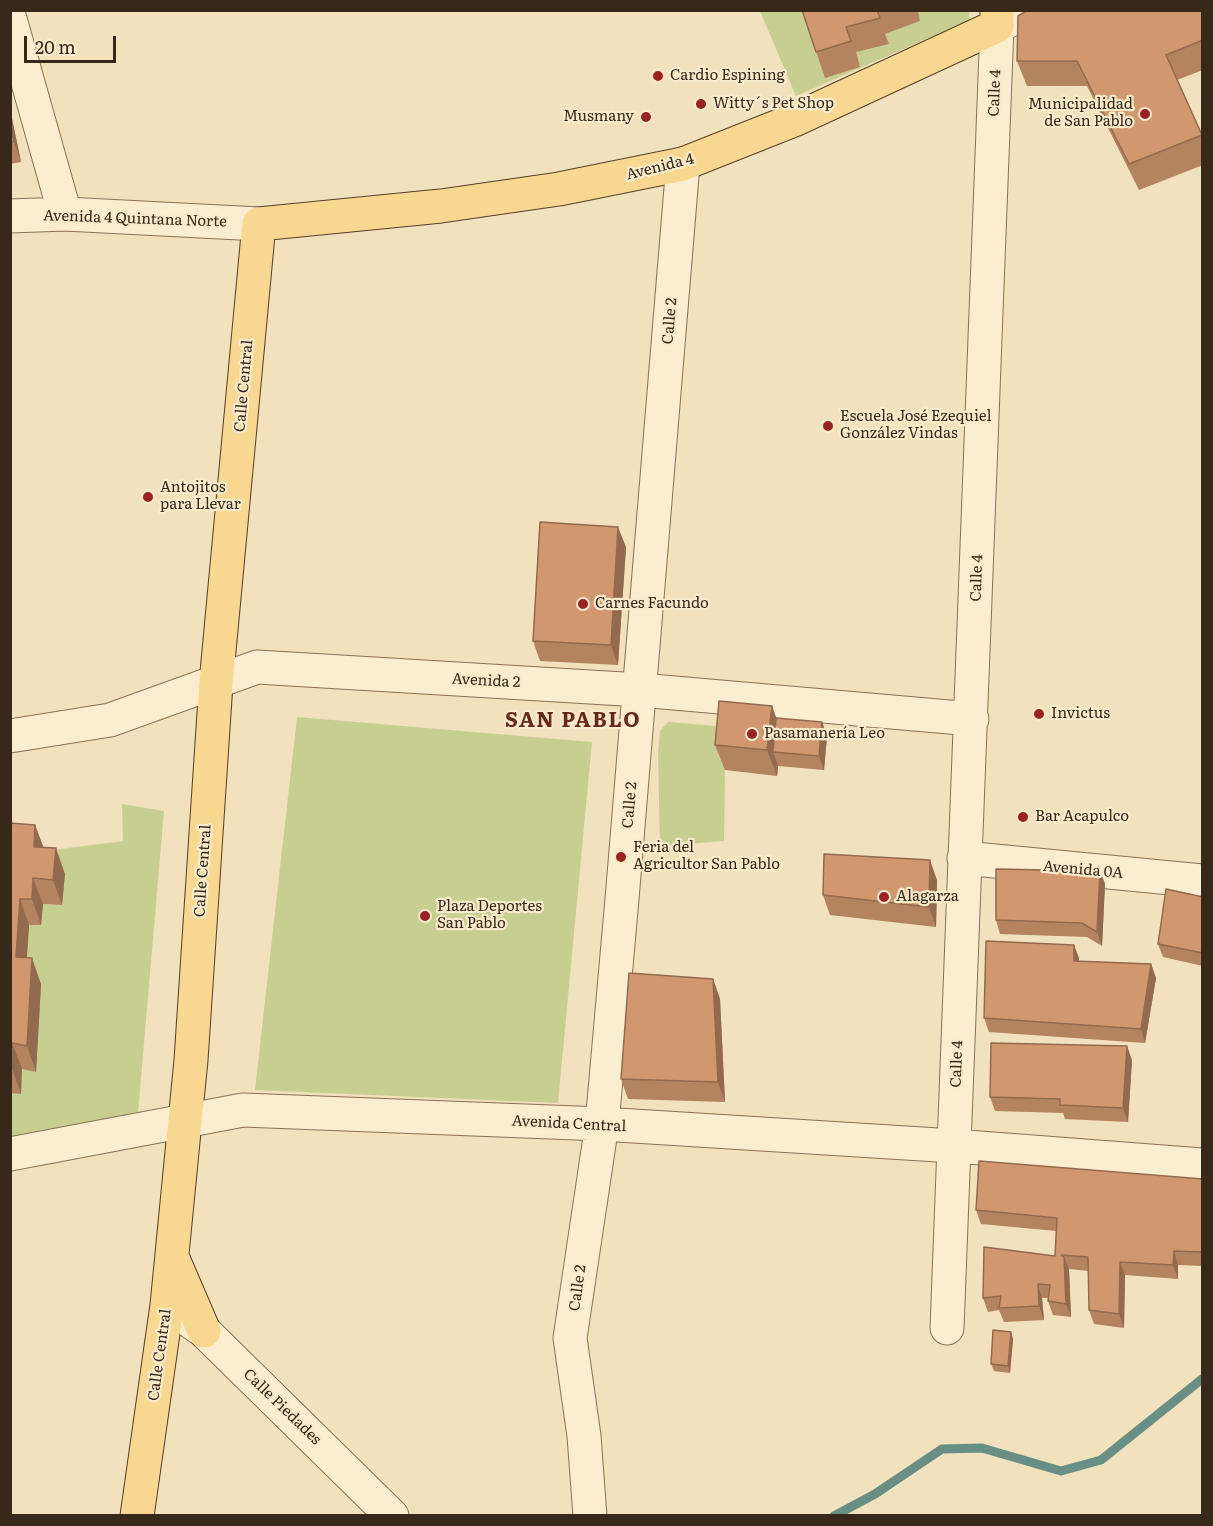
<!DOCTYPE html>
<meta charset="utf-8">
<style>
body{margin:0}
#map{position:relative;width:1213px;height:1526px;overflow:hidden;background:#f1e1bc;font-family:Literata,serif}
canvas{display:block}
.frame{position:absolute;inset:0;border:12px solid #37281a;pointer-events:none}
.scale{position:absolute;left:24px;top:36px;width:92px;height:27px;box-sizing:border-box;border:3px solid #37281a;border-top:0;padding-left:8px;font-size:18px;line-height:21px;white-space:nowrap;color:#37281a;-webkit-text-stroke:4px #f8ebcc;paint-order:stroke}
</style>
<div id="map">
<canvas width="1213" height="1526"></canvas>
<div class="frame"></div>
<div class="scale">20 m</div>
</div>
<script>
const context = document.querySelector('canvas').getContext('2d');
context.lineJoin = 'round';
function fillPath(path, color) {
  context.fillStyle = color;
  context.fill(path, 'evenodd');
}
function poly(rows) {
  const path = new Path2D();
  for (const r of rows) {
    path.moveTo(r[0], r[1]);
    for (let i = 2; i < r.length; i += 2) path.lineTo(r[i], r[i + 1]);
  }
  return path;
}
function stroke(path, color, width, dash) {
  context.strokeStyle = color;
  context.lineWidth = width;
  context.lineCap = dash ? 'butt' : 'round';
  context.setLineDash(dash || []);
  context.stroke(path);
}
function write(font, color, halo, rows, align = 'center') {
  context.font = font + ' Literata,serif';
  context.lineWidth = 4.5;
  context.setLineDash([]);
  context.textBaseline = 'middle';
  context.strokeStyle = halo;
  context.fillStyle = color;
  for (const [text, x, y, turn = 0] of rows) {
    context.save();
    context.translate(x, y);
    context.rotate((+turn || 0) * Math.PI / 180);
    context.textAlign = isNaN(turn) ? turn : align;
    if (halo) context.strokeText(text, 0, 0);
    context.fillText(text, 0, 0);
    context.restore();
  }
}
fillPath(poly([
 [760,11,852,11,856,52,885,34,920,21,918,11,969,11,970,20,796,96],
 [297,717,592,742,558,1103,255,1090],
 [668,722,729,727,725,770,724,841,660,846,658,754,660,731],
 [122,804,164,811,138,1113,11,1142,11,1093,21,1093,22,1069,36,1071,25,983,29,925,43,904,62,905,65,874,45,851,123,841]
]), '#c7cf90');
stroke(poly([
 [834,1516,875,1494,942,1449,982,1448,1061,1471,1101,1460,1202,1379]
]), '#678f85', 9);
const minor = poly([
 [10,19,65,214],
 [10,216,65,214,259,224],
 [10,736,110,720,257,667,640,690,972,719],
 [964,858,1202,881],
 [10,1154,243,1110,602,1124,954,1146,1202,1165],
 [180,1314,204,1331,392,1516],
 [947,1328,997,26,1034,10],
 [590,1516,584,1436,570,1338,602,1124,622,899,683,164]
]);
const major = poly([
 [173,1259,204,1331],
 [137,1516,167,1305,191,1060,216,683,259,224,441,206,559,189,683,164,794,120,997,26,997,10]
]);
stroke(minor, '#897155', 35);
stroke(major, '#563e2a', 35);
stroke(minor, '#fbeed0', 33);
stroke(major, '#f8d890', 33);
fillPath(poly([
 [802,10,918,10,920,21,885,34,889,44,856,52,860,67,825,78],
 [1203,10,1203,70,1177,80,1203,137,1203,165,1139,190,1087,86,1027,86,1017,61],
 [10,109,21,162,10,164],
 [626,547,618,665,540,661,533,641],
 [772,706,776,718,822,722,827,736,824,770,778,766,777,776,725,770,715,745],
 [10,823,35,825,43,847,65,874,62,905,43,904,41,925,29,925,27,958,41,984,36,1072,22,1069,21,1094,10,1093],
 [1100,871,1105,884,1102,946,1087,937,1000,934,996,920],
 [937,880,936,927,830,915,823,895],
 [1203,897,1203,966,1163,957,1158,944],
 [1079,958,1079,961,1151,964,1156,978,1145,1043,989,1032,984,1018],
 [713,979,720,999,725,1102,628,1099,621,1079],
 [1132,1060,1128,1122,1065,1119,1063,1113,995,1111,990,1097],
 [1203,1179,1203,1266,1178,1265,1178,1279,1125,1275,1124,1328,1094,1324,1089,1310,1089,1271,1069,1269,1071,1317,1053,1315,1048,1301,1049,1298,1042,1298,1044,1320,1004,1322,999,1310,988,1312,983,1298,1055,1256,1056,1231,981,1224,976,1210],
 [1011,1332,1013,1339,1010,1373,994,1371,991,1364]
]), '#b4835f');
fillPath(poly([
 [10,109,21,162,14,142,10,125],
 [618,527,626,547,618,665,611,645],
 [772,706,781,731,773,752,778,766,777,776,767,750],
 [822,722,827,736,824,770,819,756],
 [35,825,45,851,34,847],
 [56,848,65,874,62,905,53,880],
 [930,860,937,880,936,927,929,907],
 [1100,871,1105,884,1102,946,1097,932],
 [33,878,43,904,41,925,32,899],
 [20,899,29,925,25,983,16,957],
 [1074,945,1079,958,1079,974,1074,961],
 [32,958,41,984,36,1072,27,1046],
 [1151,964,1156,978,1145,1043,1141,1029],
 [713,979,720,999,725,1102,718,1082],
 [12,1043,22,1069,21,1094,12,1068],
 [1127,1046,1132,1060,1128,1122,1123,1108],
 [1174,1251,1178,1265,1178,1279,1173,1265],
 [1064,1257,1069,1270,1071,1317,1066,1304],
 [1120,1262,1125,1275,1124,1328,1119,1314],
 [1038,1284,1042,1298,1044,1320,1039,1306],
 [1011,1332,1013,1339,1010,1373,1008,1366]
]), '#926a4e');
const building = poly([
 [802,10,877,10,880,18,846,27,851,41,816,52,802,10],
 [1028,10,1203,10,1203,40,1166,55,1202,135,1129,164,1077,61,1017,61,1018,16,1028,10],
 [10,125,14,142,10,142,10,125],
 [540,522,618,527,611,645,533,641,540,522],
 [719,701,772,706,767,750,715,745,719,701],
 [776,718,822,722,819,756,773,752,776,718],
 [10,823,35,825,34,847,56,848,53,880,33,878,32,899,20,899,16,957,32,958,27,1046,12,1043,12,1068,10,1068,10,823],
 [824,854,930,860,929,907,823,895,824,854],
 [996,869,1100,871,1097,932,1082,923,996,920,996,869],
 [1166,889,1203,897,1203,953,1158,944,1166,889],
 [986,941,1074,945,1074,961,1151,964,1141,1029,984,1018,986,941],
 [629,973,713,979,718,1082,621,1079,629,973],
 [991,1043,1127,1046,1123,1108,1060,1105,1060,1099,990,1097,991,1043],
 [979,1161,1203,1179,1203,1252,1174,1251,1173,1265,1120,1262,1119,1314,1089,1310,1088,1257,1061,1255,1064,1257,1066,1304,1048,1301,1050,1285,1038,1284,1039,1306,999,1308,1001,1296,983,1298,984,1247,1055,1256,1057,1218,976,1210,979,1161],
 [993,1330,1011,1332,1008,1366,991,1364,993,1330]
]);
fillPath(building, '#d1986f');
stroke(building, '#926a4e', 1.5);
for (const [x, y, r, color] of [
 [658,76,6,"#9c2121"],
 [701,104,6,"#9c2121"],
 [1145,114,6,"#9c2121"],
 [646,117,6,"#9c2121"],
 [828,426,6,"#9c2121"],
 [148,497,6,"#9c2121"],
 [583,604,6,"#9c2121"],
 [1039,714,6,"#9c2121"],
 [752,734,6,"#9c2121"],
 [1023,817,6,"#9c2121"],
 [621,857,6,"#9c2121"],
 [884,897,6,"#9c2121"],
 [425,916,6,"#9c2121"]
]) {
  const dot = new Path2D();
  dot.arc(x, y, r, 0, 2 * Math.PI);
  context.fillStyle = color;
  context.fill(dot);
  stroke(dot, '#f8ebcc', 2);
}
write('15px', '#37281a', '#f8ebcc', [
 ["Cardio Espining",670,76],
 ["Witty´s Pet Shop",713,104],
 ["Municipalidad",1133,105,"right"],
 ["de San Pablo",1133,122,"right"],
 ["Musmany",634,117,"right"],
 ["Escuela José Ezequiel",840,417],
 ["González Vindas",840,434],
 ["Antojitos",160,488],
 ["para Llevar",160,505],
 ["Carnes Facundo",595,604],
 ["Invictus",1051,714],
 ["Pasamanería Leo",764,734],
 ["Bar Acapulco",1035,817],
 ["Feria del",633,848],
 ["Agricultor San Pablo",633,865],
 ["Alagarza",896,897],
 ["Plaza Deportes",437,907],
 ["San Pablo",437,924]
], 'left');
write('15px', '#37281a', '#f8ebcc', [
 ["Calle 4",995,93,-88],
 ["Avenida 4",660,167,-14],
 ["Avenida 4 Quintana Norte",135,219,2],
 ["Calle 2",670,321,-85],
 ["Calle Central",244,386,-85],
 ["Calle 4",977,578,-88],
 ["Avenida 2",486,681,3],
 ["Calle 2",630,805,-85],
 ["Avenida 0A",1083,870,5],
 ["Calle Central",203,871,-86],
 ["Calle 4",957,1064,-88],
 ["Avenida Central",569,1124,3],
 ["Calle 2",578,1288,-82],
 ["Calle Central",160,1355,-82],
 ["Calle Piedades",282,1407,44]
]);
context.letterSpacing = '1.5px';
write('bold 21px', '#672817', '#f8ebcc', [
 ["SAN PABLO",573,721]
]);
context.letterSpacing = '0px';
</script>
